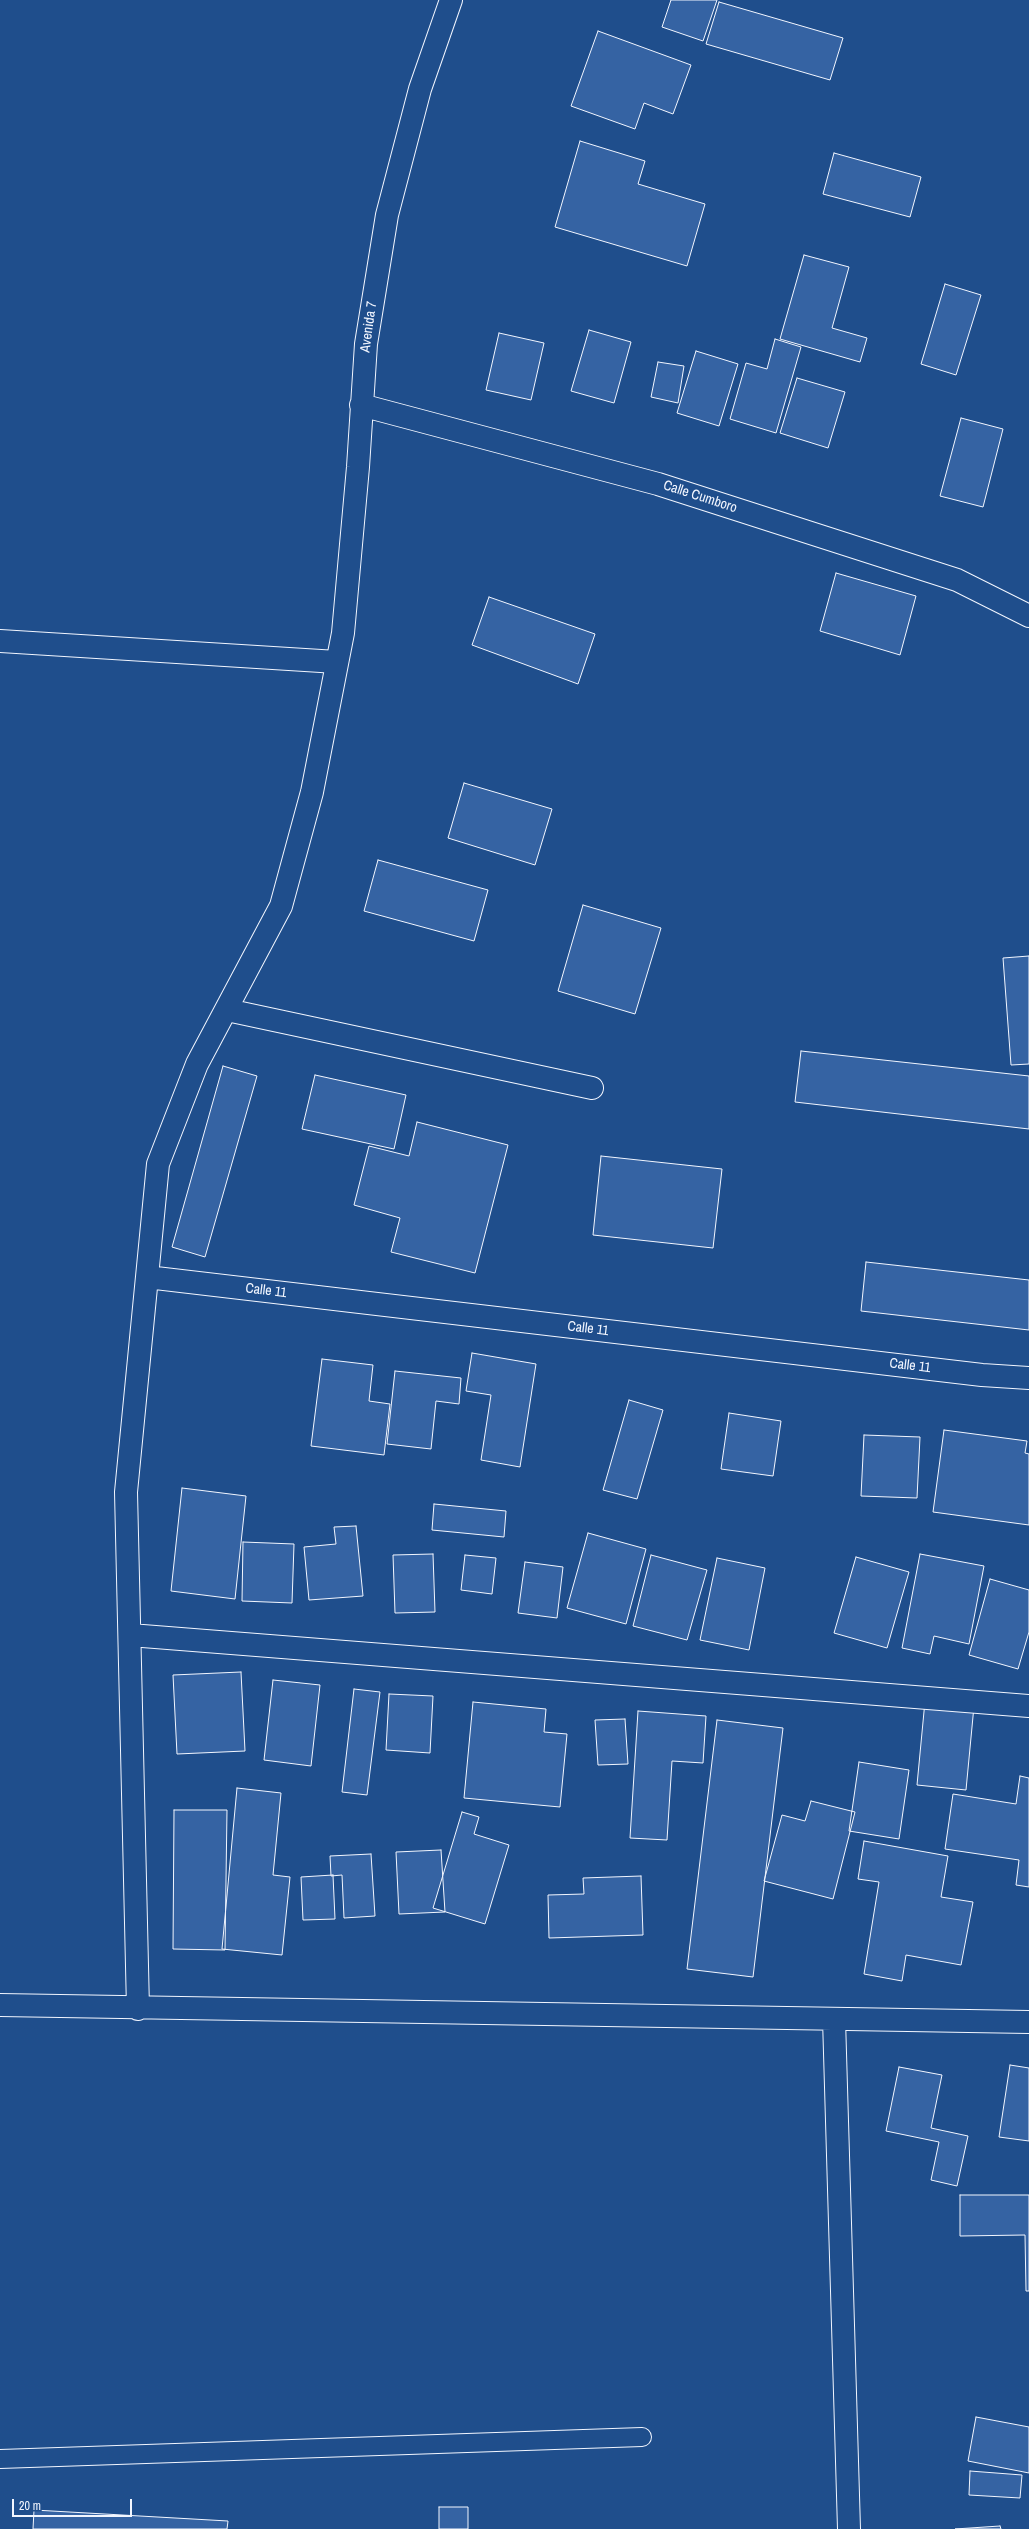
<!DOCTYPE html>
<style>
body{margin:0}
#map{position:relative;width:1029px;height:2529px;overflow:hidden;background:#1f4e8c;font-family:"Archivo Narrow",sans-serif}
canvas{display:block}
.scale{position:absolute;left:12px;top:2499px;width:120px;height:18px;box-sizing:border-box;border:2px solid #f2f6ff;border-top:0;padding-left:5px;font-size:12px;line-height:14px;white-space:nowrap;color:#f2f6ff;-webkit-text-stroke:3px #1f4e8c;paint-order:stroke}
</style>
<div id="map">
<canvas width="1029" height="2529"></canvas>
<div class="scale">20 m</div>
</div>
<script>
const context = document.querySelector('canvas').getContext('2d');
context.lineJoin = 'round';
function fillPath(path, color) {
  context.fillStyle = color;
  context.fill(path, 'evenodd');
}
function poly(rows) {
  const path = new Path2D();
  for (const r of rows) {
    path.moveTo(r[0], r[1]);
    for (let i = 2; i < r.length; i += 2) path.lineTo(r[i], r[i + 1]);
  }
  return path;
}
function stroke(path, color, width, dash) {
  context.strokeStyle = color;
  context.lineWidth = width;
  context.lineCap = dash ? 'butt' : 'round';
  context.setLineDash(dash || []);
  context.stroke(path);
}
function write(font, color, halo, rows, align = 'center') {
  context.font = font + ' "Archivo Narrow",sans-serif';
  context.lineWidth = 3;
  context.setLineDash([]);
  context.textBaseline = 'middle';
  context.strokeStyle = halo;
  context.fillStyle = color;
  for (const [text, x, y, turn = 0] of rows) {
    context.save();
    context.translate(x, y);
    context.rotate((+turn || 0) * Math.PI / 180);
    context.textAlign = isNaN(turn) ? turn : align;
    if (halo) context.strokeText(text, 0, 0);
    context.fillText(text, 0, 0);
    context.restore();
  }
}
const building = poly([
 [671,0,717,0,703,41,662,27,671,0],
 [719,2,843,38,830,80,706,44,719,2],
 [598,31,691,65,673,114,644,103,635,129,571,106,598,31],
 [580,141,645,161,638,184,705,204,687,266,555,227,580,141],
 [834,153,921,177,910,217,823,194,834,153],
 [804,255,849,267,832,328,867,338,860,362,780,339,804,255],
 [945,284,981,295,956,375,921,364,945,284],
 [589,330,631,342,614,403,571,391,589,330],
 [499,333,544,343,531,400,486,390,499,333],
 [775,339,801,347,776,433,730,419,746,363,767,369,775,339],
 [696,351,738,364,719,426,677,413,696,351],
 [658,362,684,366,678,403,651,397,658,362],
 [797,378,845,392,828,448,780,433,797,378],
 [961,418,1003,429,983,507,940,496,961,418],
 [836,573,916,596,900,655,820,631,836,573],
 [489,597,595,634,578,684,472,645,489,597],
 [464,783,552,809,535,865,448,838,464,783],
 [378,860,488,890,474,941,364,911,378,860],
 [583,905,661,928,635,1014,558,991,583,905],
 [1029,956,1029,1064,1011,1065,1003,958,1029,956],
 [801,1051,1029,1076,1029,1129,795,1102,801,1051],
 [223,1066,257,1076,205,1257,172,1247,223,1066],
 [315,1075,406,1095,394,1149,302,1129,315,1075],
 [417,1122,508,1145,475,1273,391,1252,400,1218,354,1205,369,1146,409,1156,417,1122],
 [601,1156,722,1169,713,1248,593,1235,601,1156],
 [866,1262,1029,1280,1029,1330,861,1311,866,1262],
 [472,1353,536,1364,520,1467,481,1460,491,1395,466,1391,472,1353],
 [322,1359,373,1365,369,1401,390,1404,384,1455,311,1446,322,1359],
 [395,1371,461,1378,459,1404,436,1401,431,1449,387,1444,395,1371],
 [629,1400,663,1410,637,1499,603,1490,629,1400],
 [729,1413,781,1421,773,1476,721,1469,729,1413],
 [944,1430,1027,1441,1025,1453,1029,1454,1029,1525,933,1512,944,1430],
 [864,1435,920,1437,917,1498,861,1496,864,1435],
 [182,1488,246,1496,235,1599,171,1591,182,1488],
 [434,1504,506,1511,504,1537,432,1530,434,1504],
 [356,1526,363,1596,309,1600,304,1547,336,1544,334,1527,356,1526],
 [588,1533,646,1549,626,1624,567,1608,588,1533],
 [243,1542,294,1544,292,1603,242,1601,243,1542],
 [433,1554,435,1612,395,1613,393,1555,433,1554],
 [920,1554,984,1566,969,1644,934,1636,930,1654,902,1648,920,1554],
 [465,1555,496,1558,492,1594,461,1590,465,1555],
 [651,1555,707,1570,687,1640,633,1626,651,1555],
 [856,1557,909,1572,887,1648,834,1633,856,1557],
 [717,1558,765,1568,749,1650,700,1640,717,1558],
 [525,1562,563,1567,557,1618,518,1613,525,1562],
 [990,1579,1029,1590,1029,1632,1018,1669,969,1655,990,1579],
 [241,1672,245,1751,177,1754,173,1675,241,1672],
 [273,1680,320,1685,311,1766,264,1760,273,1680],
 [354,1689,380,1692,367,1795,342,1792,354,1689],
 [389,1694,433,1696,430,1753,386,1750,389,1694],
 [925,1701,974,1706,966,1790,917,1785,925,1701],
 [473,1702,546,1709,544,1732,567,1734,560,1807,464,1798,473,1702],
 [638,1711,706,1716,703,1763,672,1761,667,1840,630,1838,638,1711],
 [625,1719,628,1764,598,1765,595,1720,625,1719],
 [717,1720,783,1728,753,1977,687,1969,717,1720],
 [859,1762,909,1770,899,1839,849,1831,859,1762],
 [1020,1776,1029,1778,1029,1887,1016,1885,1019,1860,945,1849,953,1794,1016,1804,1020,1776],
 [237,1788,281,1793,273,1875,290,1877,282,1955,222,1949,237,1788],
 [811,1801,855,1812,833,1899,764,1881,782,1815,805,1821,811,1801],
 [174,1810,227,1810,225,1950,173,1949,174,1810],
 [462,1812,479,1817,474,1834,509,1845,485,1924,433,1908,462,1812],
 [864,1841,948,1856,941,1897,973,1902,961,1965,906,1955,902,1981,864,1974,879,1882,858,1879,864,1841],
 [441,1850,445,1912,399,1914,396,1852,441,1850],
 [371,1854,375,1916,344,1918,342,1875,331,1876,330,1856,371,1854],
 [333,1875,335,1919,303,1920,301,1877,333,1875],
 [641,1876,643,1935,549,1938,548,1895,584,1894,583,1878,641,1876],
 [1010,2065,1029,2068,1029,2141,999,2137,1010,2065],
 [899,2067,942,2075,931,2128,968,2136,957,2186,931,2180,939,2142,886,2131,899,2067],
 [960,2195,1029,2195,1029,2291,1026,2291,1025,2235,960,2236,960,2195],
 [976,2417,1029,2427,1029,2473,968,2461,976,2417],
 [970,2471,1022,2475,1020,2498,969,2495,970,2471],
 [439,2507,468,2507,468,2529,439,2529,439,2507],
 [34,2510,228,2521,227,2529,33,2529,34,2510],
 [1000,2526,1001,2529,955,2529,1000,2526]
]);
fillPath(building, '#3563a3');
stroke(building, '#f2f6ff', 1);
const lane = poly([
 [0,2459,642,2437]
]);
const street = poly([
 [361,405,658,484,957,580,1029,616],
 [0,641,337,662],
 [227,1010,592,1088],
 [147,1277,982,1375,1029,1378],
 [130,1635,1029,1706],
 [0,2005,1029,2022],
 [138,2009,126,1492,158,1164,197,1064,281,906,312,792,343,633,358,467,366,344,387,215,420,89,451,0],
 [834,2019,849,2529]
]);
stroke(lane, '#f2f6ff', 20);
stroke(street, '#f2f6ff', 24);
stroke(lane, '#1f4e8c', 18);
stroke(street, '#1f4e8c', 22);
write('14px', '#f2f6ff', '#1f4e8c', [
 ["Avenida 7",369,327,-82],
 ["Calle Cumboro",700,497,18],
 ["Calle 11",266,1291,7],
 ["Calle 11",588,1329,7],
 ["Calle 11",910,1366,7]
]);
</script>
